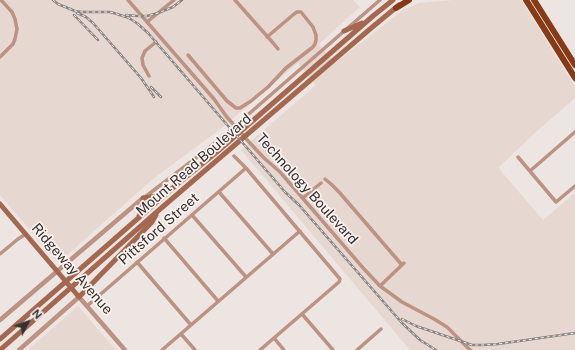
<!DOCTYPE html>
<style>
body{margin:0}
#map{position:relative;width:575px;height:350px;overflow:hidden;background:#ede5e2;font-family:"Public Sans",sans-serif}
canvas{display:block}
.north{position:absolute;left:8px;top:302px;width:40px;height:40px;-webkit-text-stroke:3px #fbf2ef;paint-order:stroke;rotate:49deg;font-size:11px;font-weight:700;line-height:16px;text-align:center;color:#33302f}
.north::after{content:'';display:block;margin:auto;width:14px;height:18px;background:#33302f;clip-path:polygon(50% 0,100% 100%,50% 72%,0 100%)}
</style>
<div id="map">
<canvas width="575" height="350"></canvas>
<div class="north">N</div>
</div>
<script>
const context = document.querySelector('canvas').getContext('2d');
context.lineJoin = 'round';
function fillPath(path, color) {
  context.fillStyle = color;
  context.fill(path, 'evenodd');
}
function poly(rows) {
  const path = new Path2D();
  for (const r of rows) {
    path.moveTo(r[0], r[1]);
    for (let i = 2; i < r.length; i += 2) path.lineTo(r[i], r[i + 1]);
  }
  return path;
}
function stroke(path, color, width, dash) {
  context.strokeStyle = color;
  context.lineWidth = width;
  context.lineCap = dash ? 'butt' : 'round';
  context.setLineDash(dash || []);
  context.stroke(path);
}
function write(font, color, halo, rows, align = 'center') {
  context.font = font + ' "Public Sans",sans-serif';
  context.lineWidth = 3.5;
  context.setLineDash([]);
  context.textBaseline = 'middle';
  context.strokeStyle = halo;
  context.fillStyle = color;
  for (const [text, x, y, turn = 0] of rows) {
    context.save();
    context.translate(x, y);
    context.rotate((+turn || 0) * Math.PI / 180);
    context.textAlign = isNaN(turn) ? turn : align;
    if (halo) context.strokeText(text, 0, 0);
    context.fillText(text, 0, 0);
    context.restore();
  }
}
fillPath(poly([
 [0,0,353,0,360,7,319,44,335,63,403,10,419,3,453,0,521,0,575,87,575,98,536,132,499,167,500,170,543,220,575,193,575,350,410,350,241,150,316,85,298,63,223,127,153,179,58,263,0,195],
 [78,306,116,350,28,350]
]), '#e7d7d1');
stroke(poly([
 [128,0,214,99,226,116,249,142,264,158,280,172,364,269,380,286,402,302,434,319,447,327,470,350],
 [235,0,274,44,278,49],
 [147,22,174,0],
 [188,55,227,101,236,108,240,108,251,101,268,87,286,68,313,47,315,44,316,40,316,35,313,27,301,12,297,12,294,14,267,37],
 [0,57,13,44,15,39,17,29,15,19,12,12,1,0],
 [149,76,143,65,142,58,145,51,156,42],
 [234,156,246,168,340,279,339,282,260,350],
 [518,157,556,202,575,186],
 [530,171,575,132],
 [325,179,331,184,339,192,402,265],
 [219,192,273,254],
 [145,197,205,151,228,132,380,0],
 [303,198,321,183],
 [192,215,246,277],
 [164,238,218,301],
 [0,254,18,239,26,234],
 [137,262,191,325],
 [380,286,404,263],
 [87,306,246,168],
 [302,314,333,350],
 [181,334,195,350],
 [274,338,284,350],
 [162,350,300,231],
 [357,350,381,329]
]), '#bc9282', 3.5);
stroke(poly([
 [0,320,143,198],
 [19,350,79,297,125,350]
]), '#bc9282', 4.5);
stroke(poly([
 [344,31,362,23],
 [0,204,79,297,152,222,156,215],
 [139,216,142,210,143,198,157,196,166,192],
 [0,339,175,186,218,151,373,16,393,0],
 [0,350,159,210,370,29,399,5]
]), '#a46851', 5);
stroke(poly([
 [526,0,575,78],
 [534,0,575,65],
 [396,8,409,0]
]), '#883a16', 6);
const rail = poly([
 [53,0,58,4,75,11,82,12,110,12,117,14,129,18,138,24,148,33,285,192,299,205,402,323,420,340,436,350],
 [77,13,86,17,93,23,141,78,154,97],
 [74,15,98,40],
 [126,15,137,16,147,16,158,13,173,7,182,0],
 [151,87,161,97],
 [402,319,416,326,472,345,483,345,498,344,575,333]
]);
stroke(rail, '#8a8583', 2.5);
stroke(rail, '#fbf2ef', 1, [3]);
write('14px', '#33302f', '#fbf2ef', [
 ["Mount Read Boulevard",194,165,-41],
 ["Technology Boulevard",307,189,48],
 ["Pittsford Street",159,229,-41],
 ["Ridgeway Avenue",72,269,49]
]);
</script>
